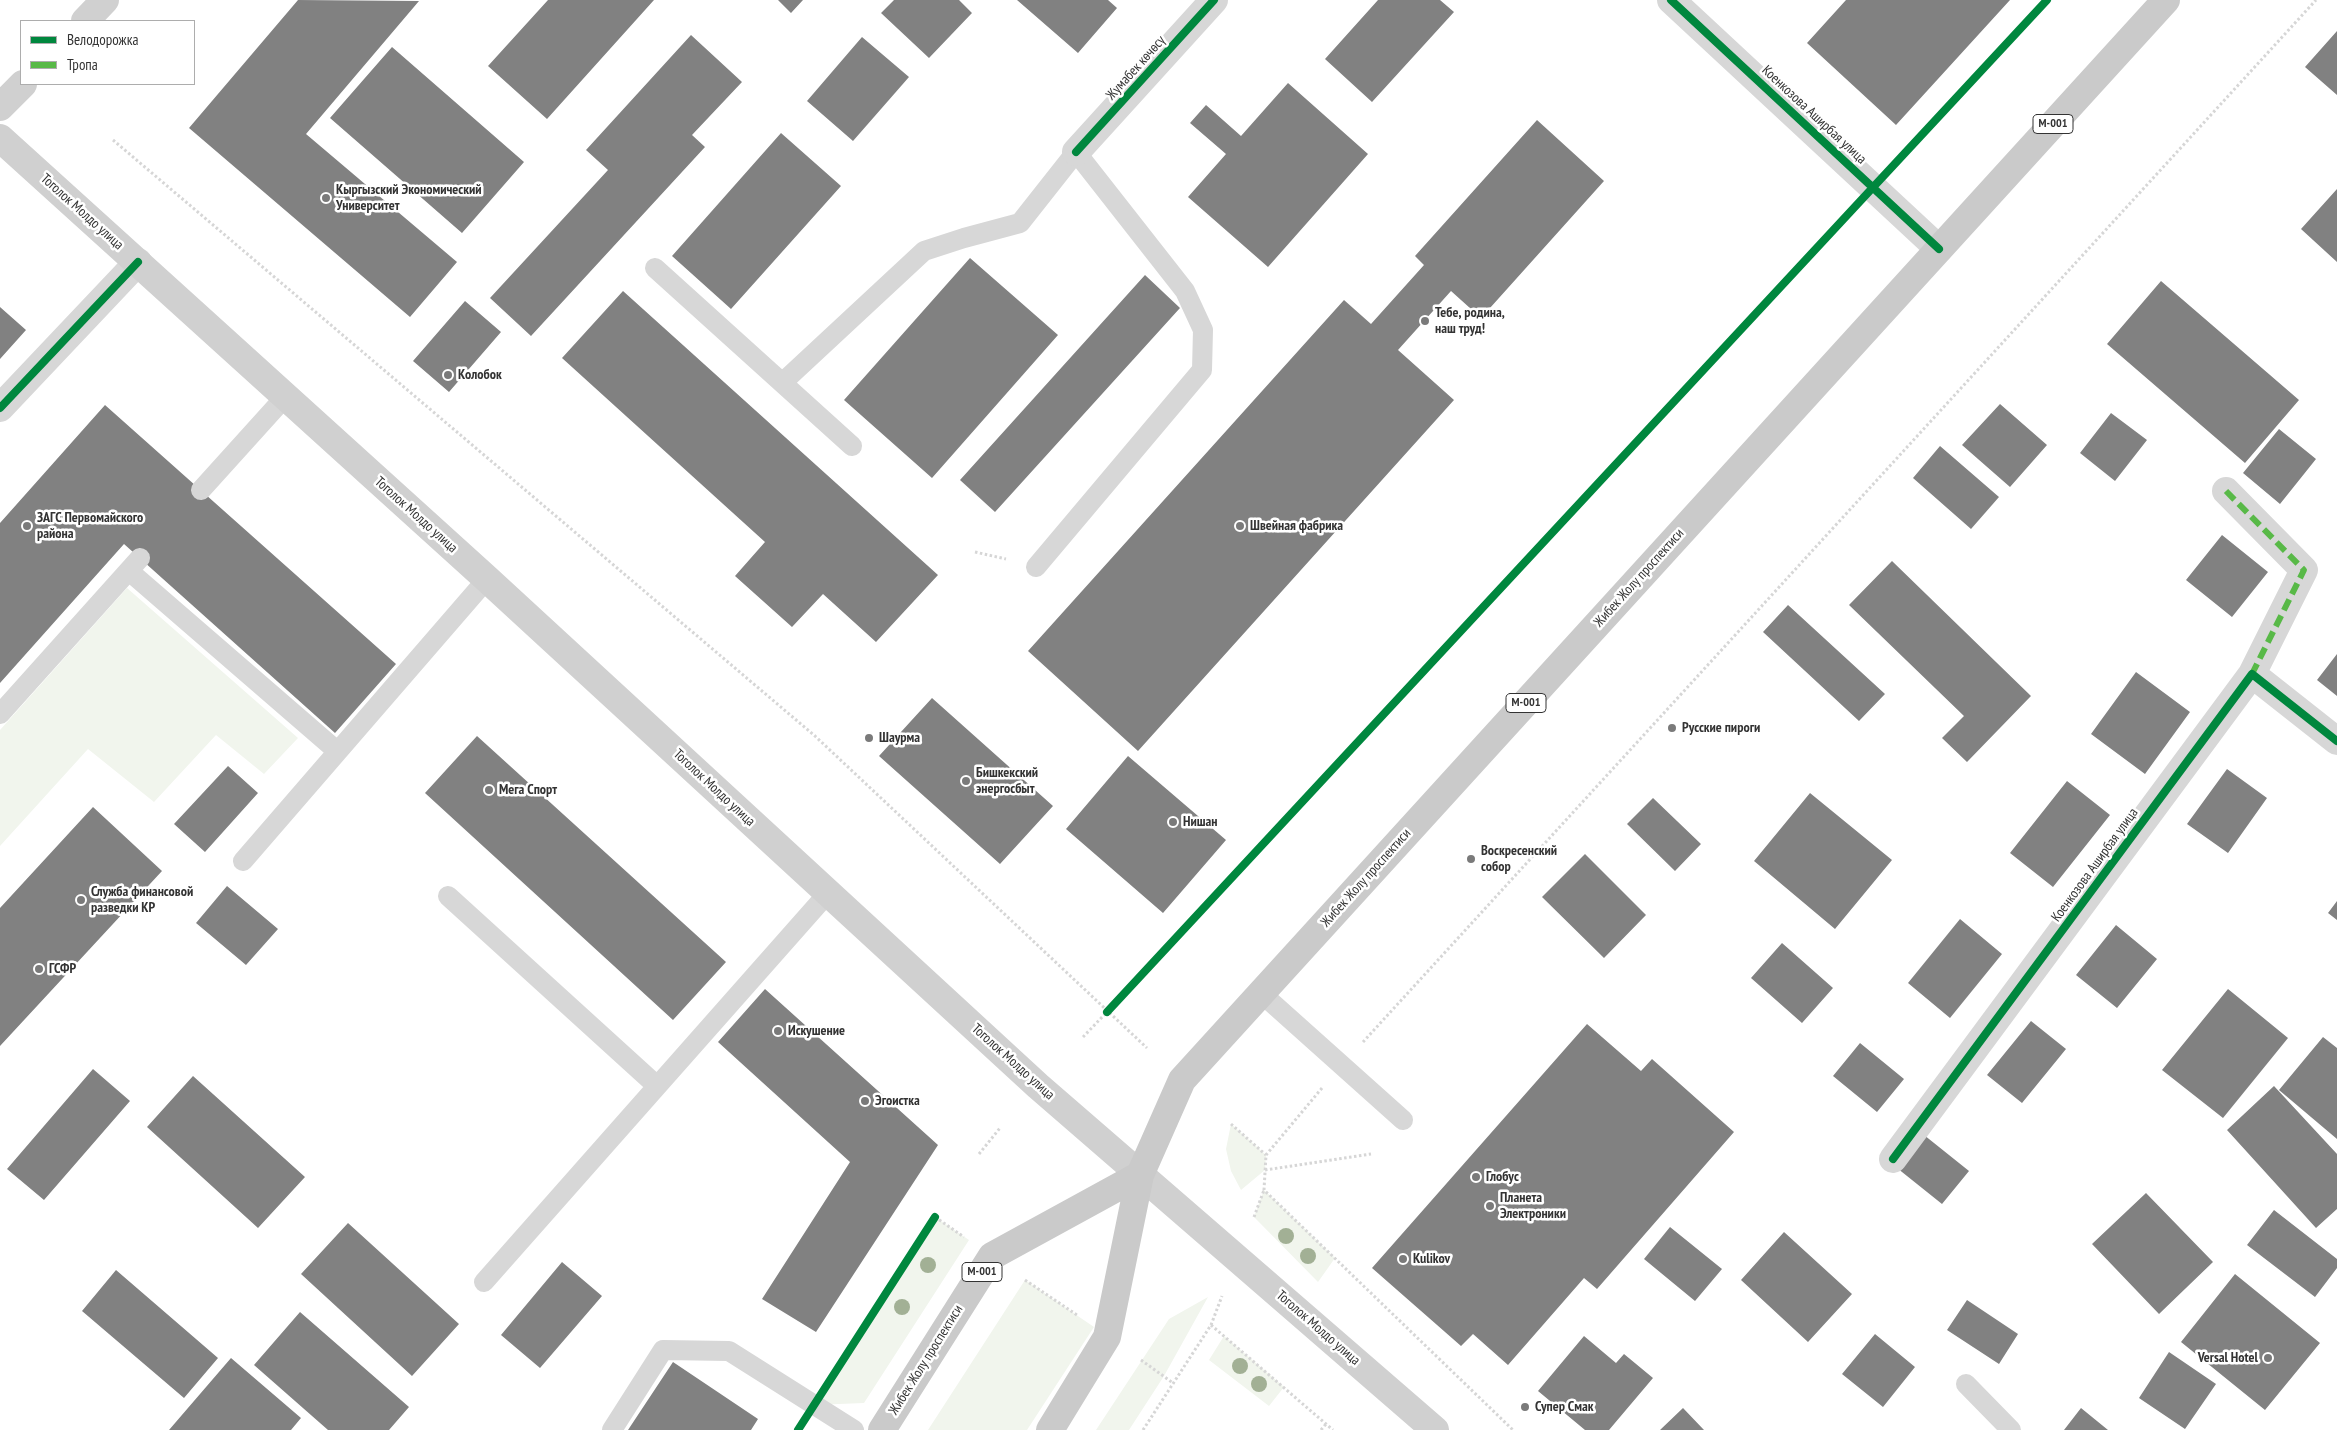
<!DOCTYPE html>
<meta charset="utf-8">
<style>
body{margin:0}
#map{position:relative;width:2337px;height:1430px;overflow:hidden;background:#fff;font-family:"PT Sans Narrow",sans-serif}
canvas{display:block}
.legend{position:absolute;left:20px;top:20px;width:175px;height:65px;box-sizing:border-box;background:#fff;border:1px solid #adadad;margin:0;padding:6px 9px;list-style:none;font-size:15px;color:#333}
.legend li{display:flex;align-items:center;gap:10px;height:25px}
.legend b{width:25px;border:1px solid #adadad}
</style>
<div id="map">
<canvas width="2337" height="1430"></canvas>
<ul class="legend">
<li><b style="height:6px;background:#00873e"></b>Велодорожка</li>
<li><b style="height:6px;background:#58b947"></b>Тропа</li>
</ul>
</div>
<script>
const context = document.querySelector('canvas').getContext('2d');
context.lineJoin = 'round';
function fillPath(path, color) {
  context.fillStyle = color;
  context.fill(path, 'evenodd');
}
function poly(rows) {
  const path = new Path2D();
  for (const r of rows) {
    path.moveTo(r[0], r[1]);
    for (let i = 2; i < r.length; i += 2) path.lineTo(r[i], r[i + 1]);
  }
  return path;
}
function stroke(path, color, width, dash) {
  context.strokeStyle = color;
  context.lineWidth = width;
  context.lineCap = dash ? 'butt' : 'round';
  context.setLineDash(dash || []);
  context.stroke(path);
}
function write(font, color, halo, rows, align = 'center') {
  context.font = font + ' "PT Sans Narrow",sans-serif';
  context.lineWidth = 5;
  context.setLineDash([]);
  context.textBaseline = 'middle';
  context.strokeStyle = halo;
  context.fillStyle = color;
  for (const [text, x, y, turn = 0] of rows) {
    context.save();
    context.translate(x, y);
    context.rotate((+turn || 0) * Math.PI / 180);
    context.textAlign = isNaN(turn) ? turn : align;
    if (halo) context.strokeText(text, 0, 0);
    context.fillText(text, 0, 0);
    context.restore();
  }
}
fillPath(poly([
 [127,588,298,738,264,774,216,735,154,802,88,749,0,846,0,730],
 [1231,1124,1266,1155,1265,1170,1241,1190,1231,1171,1226,1149],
 [1264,1190,1335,1258,1318,1282,1254,1217],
 [935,1217,969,1240,864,1403,814,1405],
 [1025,1280,1094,1327,1027,1430,928,1430],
 [1208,1297,1164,1376,1129,1430,1096,1430,1169,1319],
 [1224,1336,1284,1387,1269,1406,1209,1360]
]), '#f1f5ed');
fillPath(poly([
 [298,0,419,1,306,134,457,262,410,317,189,128],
 [548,0,654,0,547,119,488,66],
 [778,0,803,0,791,13],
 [894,0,959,0,972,13,929,58,881,13],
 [1017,0,1108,0,1117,8,1078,53],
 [1378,0,1440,0,1454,12,1372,102,1325,59],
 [1846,0,2010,0,1896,125,1807,43],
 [2337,31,2337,95,2305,67],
 [691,35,742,82,692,135,705,147,531,336,490,298,608,170,586,150],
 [862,37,909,77,853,141,807,101],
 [392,47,524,162,462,233,330,118],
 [1288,83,1368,154,1268,267,1188,197,1226,154,1190,123,1206,105,1241,136],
 [1537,120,1604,181,1481,318,1451,291,1398,350,1454,400,1138,751,1028,651,1344,300,1371,324,1424,265,1415,256],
 [781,133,841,186,731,309,672,256],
 [2337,189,2337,262,2301,229],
 [970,258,1058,335,932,478,844,400],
 [1145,275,1180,308,995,512,960,480],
 [2161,281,2299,400,2245,463,2107,344],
 [623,291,938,575,876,642,823,594,792,627,735,576,765,542,562,358],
 [465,301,501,332,449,392,413,361],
 [0,307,26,330,0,359],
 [2000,404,2047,445,2010,487,1962,445],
 [105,405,396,664,335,733,124,544,0,683,0,523],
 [2111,413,2147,440,2115,481,2080,453],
 [2279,429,2316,459,2280,504,2243,473],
 [1940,446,1999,497,1971,529,1913,478],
 [2222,535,2268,572,2232,617,2186,580],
 [1892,561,2031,696,1967,762,1942,738,1964,716,1849,605],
 [1788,605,1885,694,1859,721,1763,632],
 [2337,654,2337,696,2317,680],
 [2136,672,2190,712,2145,774,2091,734],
 [932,698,1053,806,1000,864,879,756],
 [477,736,726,962,673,1020,425,793],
 [1128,756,1226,840,1163,913,1066,829],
 [228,766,258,793,205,852,174,824],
 [2227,769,2267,798,2228,853,2187,824],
 [2067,781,2110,815,2053,887,2010,853],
 [1810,793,1892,860,1835,929,1754,861],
 [1653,798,1701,844,1675,871,1627,824],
 [93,807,162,871,0,1046,0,908],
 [1585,854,1646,915,1604,958,1542,897],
 [227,886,278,929,246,965,196,923],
 [2337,901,2337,920,2328,913],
 [1960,919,2002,954,1950,1018,1908,983],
 [2116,925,2157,959,2117,1008,2076,975],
 [1782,943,1833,988,1802,1023,1751,978],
 [765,989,938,1145,816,1332,762,1299,850,1162,718,1042],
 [2228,989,2288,1038,2223,1118,2162,1070],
 [2031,1021,2066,1049,2022,1103,1987,1075],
 [1587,1024,1641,1071,1652,1059,1734,1132,1597,1289,1584,1278,1508,1365,1473,1334,1461,1346,1372,1268],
 [2323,1037,2337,1048,2337,1139,2279,1090],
 [1860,1043,1904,1079,1877,1112,1833,1076],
 [93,1069,130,1101,44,1200,7,1169],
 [193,1076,305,1177,258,1228,147,1127],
 [2274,1086,2337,1154,2337,1209,2316,1228,2227,1130],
 [1924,1135,1969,1171,1942,1204,1897,1168],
 [2146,1193,2213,1262,2159,1314,2092,1244],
 [2274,1210,2337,1259,2337,1268,2315,1297,2247,1245],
 [348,1223,459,1324,412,1376,301,1274],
 [1670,1227,1722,1269,1695,1301,1644,1259],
 [1784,1232,1852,1294,1808,1342,1741,1280],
 [562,1262,602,1296,540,1368,501,1335],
 [116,1270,218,1358,184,1398,82,1311],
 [2235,1274,2320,1343,2265,1410,2181,1342],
 [1967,1300,2018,1334,1999,1364,1947,1330],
 [300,1312,409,1407,389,1430,328,1430,254,1365],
 [1875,1334,1915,1367,1883,1407,1842,1374],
 [1584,1336,1616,1363,1624,1354,1653,1378,1609,1430,1585,1430,1538,1391],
 [2169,1352,2216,1384,2185,1429,2139,1398],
 [231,1358,301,1418,291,1430,169,1430],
 [673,1362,758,1419,751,1430,628,1430],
 [1683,1408,1704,1430,1660,1430],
 [2081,1408,2108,1430,2064,1430]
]), '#818181');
stroke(poly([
 [113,140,815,736,1147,1048],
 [975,552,1006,559],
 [1083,1037,1107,1012],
 [1363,1042,2316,0],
 [1322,1088,1266,1155,1264,1190,1513,1430],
 [1231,1124,1266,1155],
 [979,1154,1000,1128],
 [1265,1170,1371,1154],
 [935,1217,964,1237],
 [1254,1217,1264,1190],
 [1025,1280,1077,1315],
 [1211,1325,1333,1430],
 [1141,1360,1173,1383],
 [1143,1430,1211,1325,1222,1296],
 [1321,1430,1326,1424]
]), '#d6d6d6', 3, [2.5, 2.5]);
stroke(poly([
 [655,268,852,446],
 [782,383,924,251,964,238,1020,223,1076,152,1185,291,1203,330,1202,370,1036,567],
 [201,490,285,397],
 [129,571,337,751],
 [0,714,140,558],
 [243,861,487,579],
 [448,896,657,1086],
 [1261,993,1403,1120],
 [484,1282,828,893],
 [1966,1384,2011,1430],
 [612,1430,663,1350,729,1351,854,1430]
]), '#d7d7d7', 20);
stroke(poly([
 [1671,0,1939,249],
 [1076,152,1214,0],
 [0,408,138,262],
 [2226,491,2304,570,2252,674],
 [1893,1159,2252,674,2337,741]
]), '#d7d7d7', 28);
stroke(poly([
 [85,21,105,0],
 [0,107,23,84],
 [0,138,487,579,1038,1086,1435,1430]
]), '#d0d0d0', 28);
stroke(poly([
 [882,1430,992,1256,1140,1175],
 [1050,1430,1107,1337,1140,1175,1182,1080,2166,0]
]), '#cacaca', 28);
stroke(poly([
 [2226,491,2304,570,2252,674]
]), '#58b947', 6, [12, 6]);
stroke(poly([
 [1671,0,1939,249],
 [1076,152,1214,0],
 [0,408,138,262],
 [1107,1012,2047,0],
 [1893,1159,2252,674,2337,741],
 [798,1430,935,1217]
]), '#00873e', 8);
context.fillStyle = '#a2b095';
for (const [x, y] of [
 [1286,1236],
 [1308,1256],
 [928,1265],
 [902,1307],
 [1240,1366],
 [1259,1384]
]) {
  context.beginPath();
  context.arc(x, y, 8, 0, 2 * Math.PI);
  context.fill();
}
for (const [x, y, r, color] of [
 [326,198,5,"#7a7a7a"],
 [1425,321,5,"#7a7a7a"],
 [448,375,5,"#7a7a7a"],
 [27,526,5,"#7a7a7a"],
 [1240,526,5,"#7a7a7a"],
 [1672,728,5,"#7a7a7a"],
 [869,738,5,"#7a7a7a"],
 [966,781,5,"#7a7a7a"],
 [489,790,5,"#7a7a7a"],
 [1173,822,5,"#7a7a7a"],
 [1471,859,5,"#7a7a7a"],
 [81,900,5,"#7a7a7a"],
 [39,969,5,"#7a7a7a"],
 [778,1031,5,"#7a7a7a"],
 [865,1101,5,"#7a7a7a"],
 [1476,1177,5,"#7a7a7a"],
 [1490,1206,5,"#7a7a7a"],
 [1403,1259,5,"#7a7a7a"],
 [2268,1358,5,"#7a7a7a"],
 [1525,1407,5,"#7a7a7a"]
]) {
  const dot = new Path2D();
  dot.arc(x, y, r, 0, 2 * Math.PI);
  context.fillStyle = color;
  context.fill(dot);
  stroke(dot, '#fff', 2);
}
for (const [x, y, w] of [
 [2053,124,40],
 [1526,703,40],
 [982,1272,40]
]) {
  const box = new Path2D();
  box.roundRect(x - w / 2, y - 9.5, w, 19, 4);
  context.fillStyle = '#fff';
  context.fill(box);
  stroke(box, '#333', 1);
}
write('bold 12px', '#333', null, [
 ["М-001",2053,124],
 ["М-001",1526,703],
 ["М-001",982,1272]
]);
write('14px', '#333', '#fff', [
 ["Жумабек көчөсү",1136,68,-48],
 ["Коенкозова Аширбая улица",1814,115,43],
 ["Тоголок Молдо улица",82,212,42],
 ["Тоголок Молдо улица",416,515,42],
 ["Жибек Жолу проспектиси",1639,578,-48],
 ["Тоголок Молдо улица",714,788,43],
 ["Коенкозова Аширбая улица",2095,865,-54],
 ["Жибек Жолу проспектиси",1366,878,-48],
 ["Тоголок Молдо улица",1013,1062,42],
 ["Тоголок Молдо улица",1318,1328,41],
 ["Жибек Жолу проспектиси",926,1360,-58]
]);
write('bold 14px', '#333', '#fff', [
 ["Кыргызский Экономический",336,190],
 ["Университет",336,206],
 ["Тебе, родина,",1435,313],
 ["наш труд!",1435,329],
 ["Колобок",458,375],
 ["ЗАГС Первомайского",37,518],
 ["района",37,534],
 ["Швейная фабрика",1250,526],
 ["Русские пироги",1682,728],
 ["Шаурма",879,738],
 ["Бишкекский",976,773],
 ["энергосбыт",976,789],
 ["Мега Спорт",499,790],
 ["Нишан",1183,822],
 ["Воскресенский",1481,851],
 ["собор",1481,867],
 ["Служба финансовой",91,892],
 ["разведки КР",91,908],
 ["ГСФР",49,969],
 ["Искушение",788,1031],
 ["Эгоистка",875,1101],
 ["Глобус",1486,1177],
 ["Планета",1500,1198],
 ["Электроники",1500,1214],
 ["Kulikov",1413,1259],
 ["Versal Hotel",2258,1358,"right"],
 ["Супер Смак",1535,1407]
], 'left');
</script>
